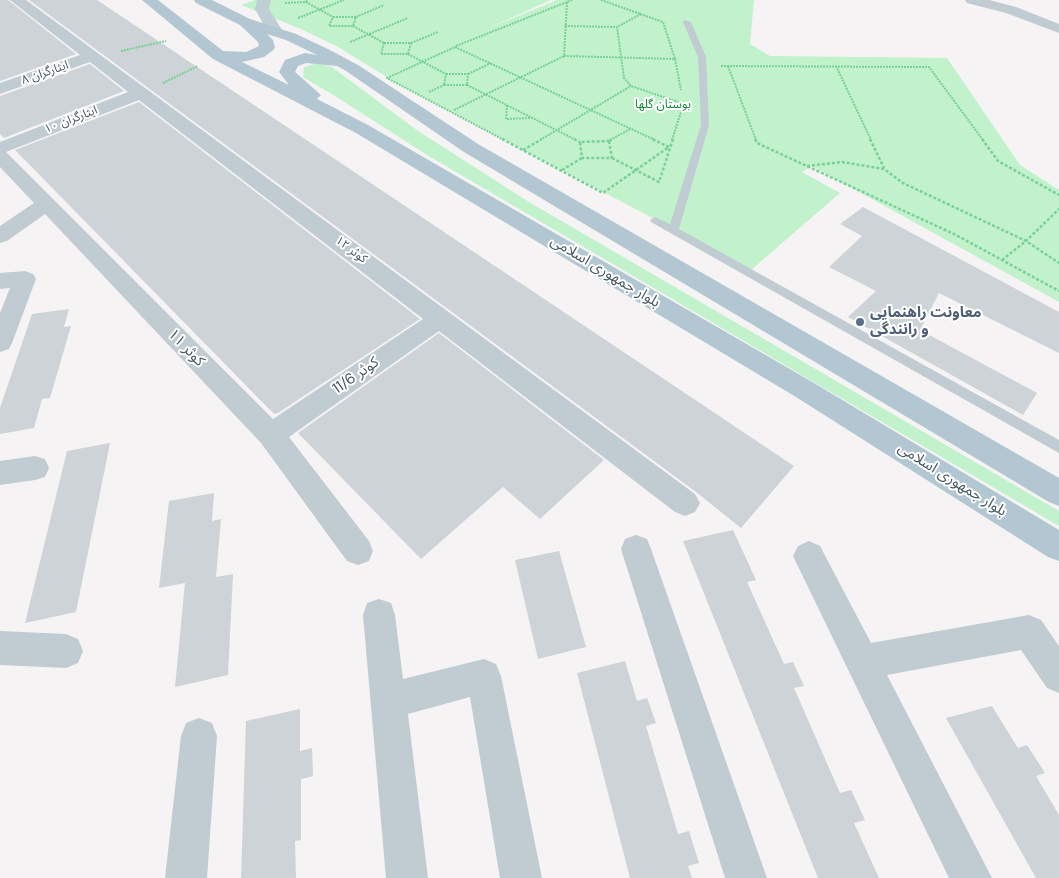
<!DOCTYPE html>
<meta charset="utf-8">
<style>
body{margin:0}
canvas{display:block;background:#f5f3f3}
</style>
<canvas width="1059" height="878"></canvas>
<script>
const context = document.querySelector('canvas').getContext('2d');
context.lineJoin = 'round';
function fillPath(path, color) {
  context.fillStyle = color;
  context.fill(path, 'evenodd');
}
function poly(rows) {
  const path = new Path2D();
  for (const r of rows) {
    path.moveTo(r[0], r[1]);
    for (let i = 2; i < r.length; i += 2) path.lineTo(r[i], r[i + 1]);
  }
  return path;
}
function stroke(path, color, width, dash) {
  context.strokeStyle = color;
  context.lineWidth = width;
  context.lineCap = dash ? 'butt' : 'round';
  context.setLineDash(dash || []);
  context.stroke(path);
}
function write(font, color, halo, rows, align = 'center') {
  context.font = font + ' "DM Sans","Noto Sans Arabic",sans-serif';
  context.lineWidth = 4;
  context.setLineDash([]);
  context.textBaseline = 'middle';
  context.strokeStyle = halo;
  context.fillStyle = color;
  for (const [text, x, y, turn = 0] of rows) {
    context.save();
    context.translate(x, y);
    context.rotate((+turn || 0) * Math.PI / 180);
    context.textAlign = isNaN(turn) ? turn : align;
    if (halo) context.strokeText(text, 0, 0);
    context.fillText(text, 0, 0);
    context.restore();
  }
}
fillPath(poly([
 [255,0,551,0,486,29,557,0,754,0,750,44,770,56,947,58,1020,165,1059,190,1059,302,812,166,802,172,840,193,751,270,393,81,338,47,301,29,241,5],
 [317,63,332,67,418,131,529,202,1059,511,1059,526,427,155,335,96,303,77,304,67]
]), '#c2f2cc');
fillPath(poly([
 [0,0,8,0,76,54,0,81],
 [29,0,97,0,794,466,741,528,696,492],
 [90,64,124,91,4,138,0,134,0,96],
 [139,102,420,319,278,413,274,414,15,150],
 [863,207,1059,312,1059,353,939,293,920,330,1037,393,1023,415,848,317,876,291,829,267,862,236,840,224],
 [69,309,64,327,71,326,50,398,42,399,34,428,0,434,0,408,32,314],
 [439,333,604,460,540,519,503,487,421,559,298,433],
 [110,443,76,612,25,623,67,451],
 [214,493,212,521,221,519,216,577,233,574,228,675,175,687,185,583,159,588,169,501],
 [733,530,756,580,747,582,784,664,793,662,804,686,794,688,840,793,851,790,865,820,854,823,879,878,818,878,683,541],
 [559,551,586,647,538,659,515,560],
 [625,661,637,701,647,698,656,723,646,726,678,834,689,831,699,863,688,866,692,878,630,878,577,673],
 [992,706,1018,748,1027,745,1045,773,1036,776,1059,815,1059,878,1036,878,946,718],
 [300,709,300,751,312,748,313,776,301,779,301,840,295,841,296,878,241,878,246,721]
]), '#ced3d7');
stroke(poly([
 [601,0,663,22,675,59,681,90],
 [306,2,333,17],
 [567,2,564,56,676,59],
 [285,3,306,2,307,0],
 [641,14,617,27,624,78,631,86,684,104],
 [333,17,356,17,353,26,329,26,333,17],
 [356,17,384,5],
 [298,18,344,0],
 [353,26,384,43],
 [565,26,617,27],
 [350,42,408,18],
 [384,43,411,43,408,54,381,54,384,43],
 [411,43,438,32],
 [456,46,572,0],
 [121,51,166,41],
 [408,54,446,74],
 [721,66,929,67,983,140],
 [728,66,756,140],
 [836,66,871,140],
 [446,74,468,74,467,85,444,85,446,74],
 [468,74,491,63],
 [163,83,198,66],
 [467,85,576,140],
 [429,92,444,85],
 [507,105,506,119,531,118],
 [454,110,564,56],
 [504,140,387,78,455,47,655,140],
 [540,140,631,86],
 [610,140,630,129],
 [672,140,683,106]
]), '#78d196', 2, [2, 1]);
stroke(poly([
 [502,139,603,193,669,147,652,139],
 [574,139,580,142],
 [755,139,757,143,956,235,1059,291],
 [870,139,884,168],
 [982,139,998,161,1059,195],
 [609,141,612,158,582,158,580,142,609,141],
 [609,141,613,139],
 [523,150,542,139],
 [612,158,659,182,673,139],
 [807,166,842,162,884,169,903,183,1026,241,1059,263],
 [562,170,582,158],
 [1002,260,1026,241,1059,209]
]), '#78d196', 2.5, [3, 2]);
fillPath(poly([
 [684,20,691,22,706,57,709,125,679,229,1059,440,1059,453,651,222,650,220,655,217,670,224,701,125,698,57,683,22,684,20]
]), '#c0ccd2');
fillPath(poly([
 [10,0,26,0,695,494,700,503,695,512,685,516,675,512,439,331,289,437,369,541,373,551,369,561,358,565,347,561,261,443,45,214,7,241,0,243,0,226,34,203,0,167,0,142,128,92,90,62,0,94,0,83,80,55,10,0],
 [139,100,423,319,273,419,6,152,139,100],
 [965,0,989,0,1016,7,1059,24,1059,33,1006,13,967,3,965,0],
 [25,271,33,274,36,279,12,343,9,349,0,352,0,313,10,288,0,289,0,273,25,271],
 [35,456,45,459,49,468,45,477,35,480,0,485,0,461,35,456],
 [636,535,647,539,651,549,767,878,725,878,621,549,625,539,636,535],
 [809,541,820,546,871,643,1029,615,1041,620,1059,646,1059,693,1047,688,1021,650,887,675,992,878,949,878,793,556,798,546,809,541],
 [379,599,391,603,395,615,403,679,484,659,496,664,501,676,542,878,500,878,470,697,408,714,428,878,386,878,363,615,367,603,379,599],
 [0,631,66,634,78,639,83,651,78,663,66,668,0,665,0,631],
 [199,718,212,723,217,736,207,878,165,878,181,736,186,723,199,718]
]), '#c0ccd2');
fillPath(poly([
 [257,0,271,0,269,9,284,33,282,36,272,36,266,29,255,9,257,0]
]), '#c0ced6');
fillPath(poly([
 [142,0,158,0,223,51,246,52,259,46,258,42,240,25,196,3,194,0,212,0,250,19,296,34,328,49,358,65,478,144,1059,478,1059,506,1049,502,464,152,346,71,337,66,306,63,298,66,295,72,321,95,317,99,368,125,814,383,1059,530,1059,561,1048,557,796,397,356,133,213,59,142,0],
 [267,34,286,40,317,55,305,53,285,60,279,72,289,85,242,62,264,57,272,51,275,48,273,40,267,34]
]), '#b2c7d1');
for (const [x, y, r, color] of [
 [860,322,5,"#5c6f8a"]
]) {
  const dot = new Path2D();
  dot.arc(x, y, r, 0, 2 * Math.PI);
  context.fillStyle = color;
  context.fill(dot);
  stroke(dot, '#fff', 2);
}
write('12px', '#495a61', '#fff', [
 ["ایثارگران ۸",45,73,-19],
 ["ایثارگران ۱۰",71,120,-21],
 ["کوثر ۱۲",351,250,37]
]);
write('12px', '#15873b', '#fff', [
 ["بوستان گلها",663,105]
]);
write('15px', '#495a61', '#fff', [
 ["بلوار جمهوری اسلامی",605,272,31],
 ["کوثر ۱۱",186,348,46],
 ["کوثر 11/6",356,376,-35],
 ["بلوار جمهوری اسلامی",952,480,32]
]);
write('bold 15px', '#4e5e75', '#fff', [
 ["معاونت راهنمایی",870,313],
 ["و رانندگی",870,330]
], 'left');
</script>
